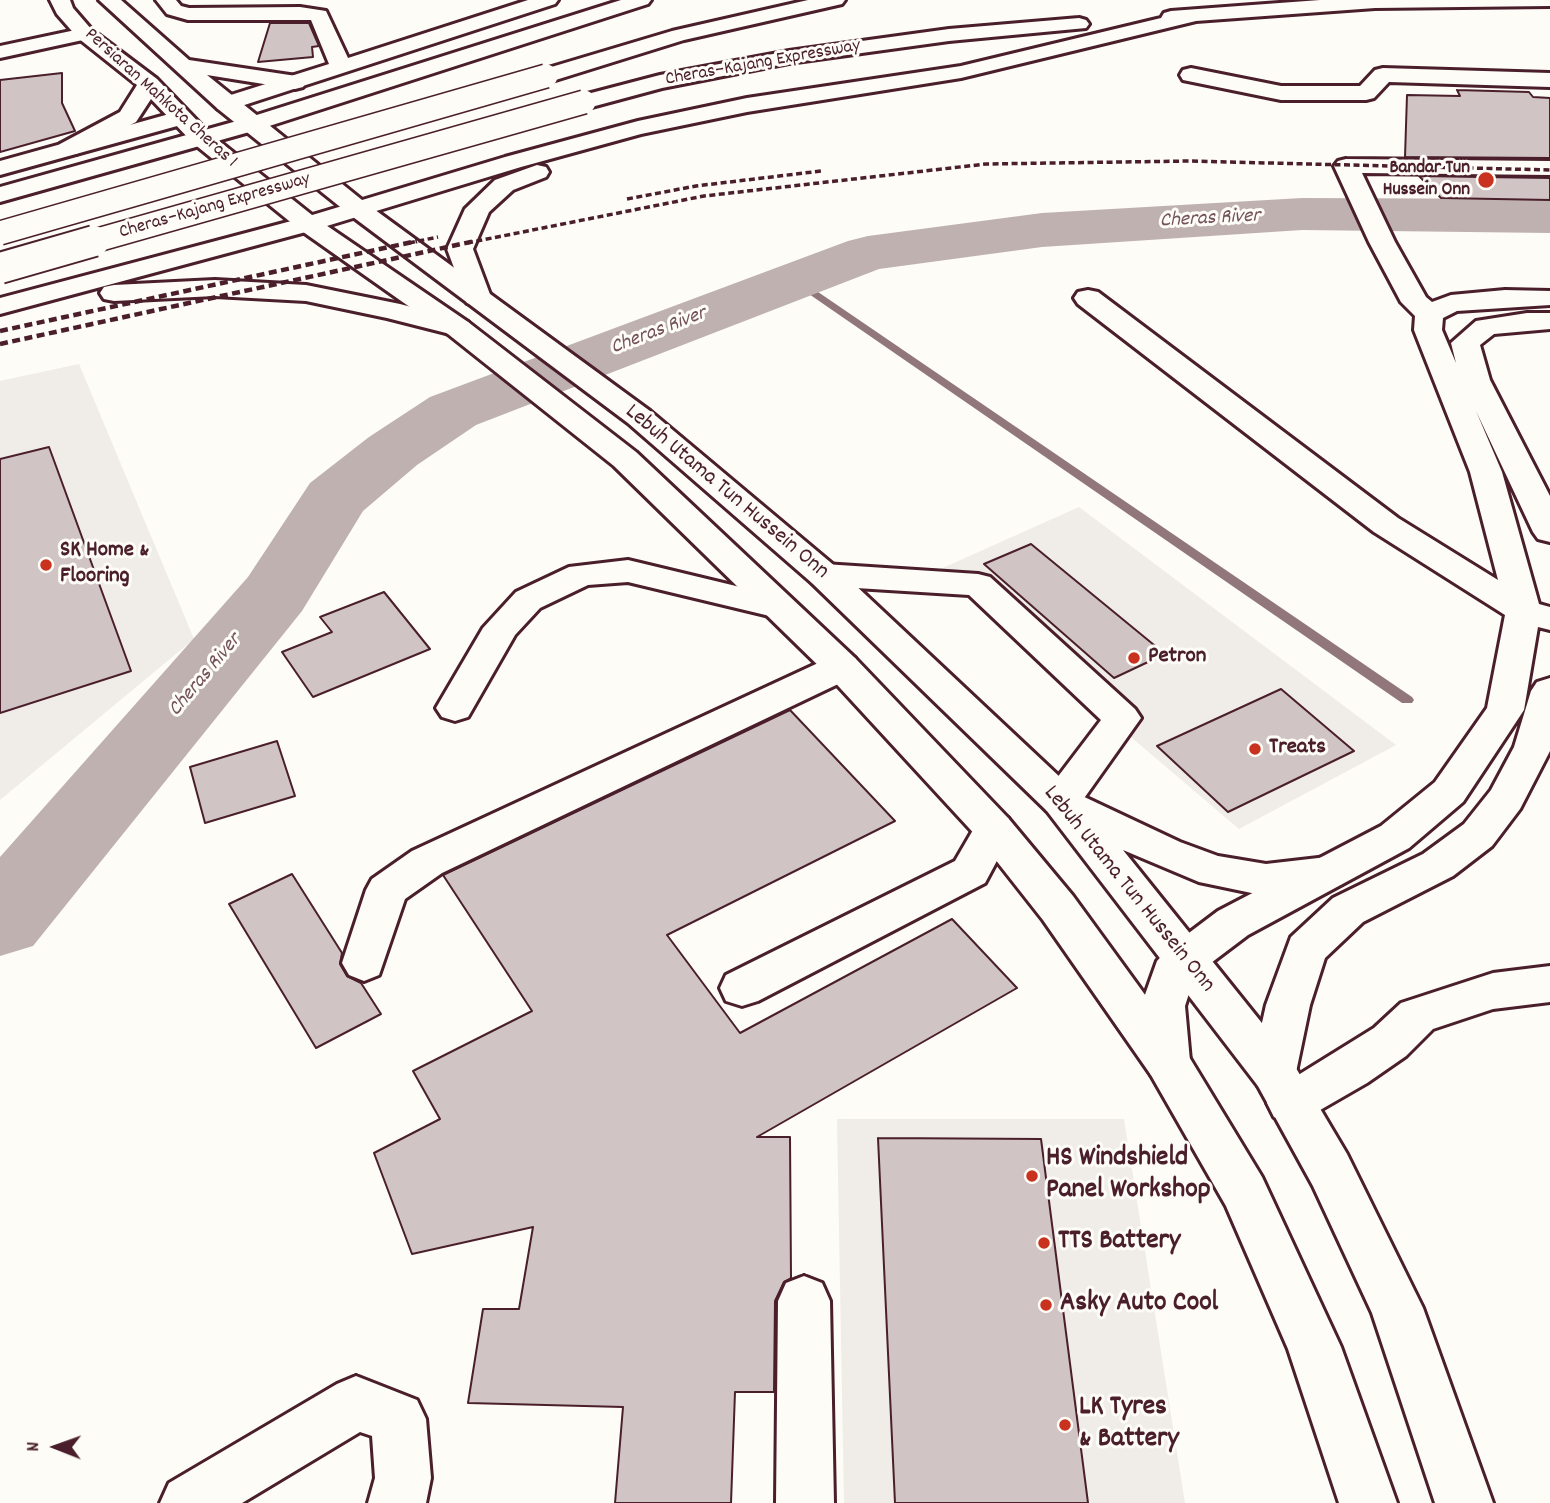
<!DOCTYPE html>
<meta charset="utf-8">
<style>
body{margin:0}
#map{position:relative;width:1550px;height:1503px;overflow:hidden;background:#fdfcf7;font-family:Dekko,sans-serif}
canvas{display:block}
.north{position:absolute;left:21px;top:1412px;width:70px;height:70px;-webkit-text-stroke:5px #fdfcf7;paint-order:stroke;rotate:271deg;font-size:19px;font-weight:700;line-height:28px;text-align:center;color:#4a1f2b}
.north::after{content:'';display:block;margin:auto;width:24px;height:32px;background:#4a1f2b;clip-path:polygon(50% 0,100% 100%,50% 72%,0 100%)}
</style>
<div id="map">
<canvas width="1550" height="1503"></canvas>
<div class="north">N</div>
</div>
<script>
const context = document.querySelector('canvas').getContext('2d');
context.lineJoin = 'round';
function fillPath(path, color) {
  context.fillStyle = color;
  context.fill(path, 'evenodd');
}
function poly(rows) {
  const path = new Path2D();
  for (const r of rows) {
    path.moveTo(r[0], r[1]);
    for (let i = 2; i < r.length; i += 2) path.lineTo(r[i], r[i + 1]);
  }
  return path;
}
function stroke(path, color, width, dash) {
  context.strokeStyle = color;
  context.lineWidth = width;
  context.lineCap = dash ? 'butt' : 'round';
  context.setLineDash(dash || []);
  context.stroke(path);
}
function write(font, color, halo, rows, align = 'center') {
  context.font = font + ' Dekko,sans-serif';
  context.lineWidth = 6;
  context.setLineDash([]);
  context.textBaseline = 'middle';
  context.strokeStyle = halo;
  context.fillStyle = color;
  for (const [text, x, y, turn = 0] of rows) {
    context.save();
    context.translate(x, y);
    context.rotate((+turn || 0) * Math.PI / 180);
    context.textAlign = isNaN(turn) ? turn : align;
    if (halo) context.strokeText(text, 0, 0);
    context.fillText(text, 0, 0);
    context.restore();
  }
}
fillPath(poly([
 [79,364,194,639,0,800,0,381],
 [1079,507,1396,745,1239,829,936,571],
 [837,1119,1124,1119,1185,1503,844,1503]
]), '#f0ece8');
fillPath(poly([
 [793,279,799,279,1412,697,1414,700,1412,703,1402,703,793,283,793,279]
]), '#91777b');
fillPath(poly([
 [1302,198,1550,199,1550,233,1302,230,1042,247,879,269,476,425,417,465,363,511,302,611,33,946,0,956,0,857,248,577,310,483,369,437,430,397,848,241,868,236,1042,213,1302,198]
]), '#c0b1b1');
const building = poly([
 [270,23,309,23,319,46,312,47,313,57,258,62,270,23],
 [62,73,62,103,75,131,0,152,0,80,62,73],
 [1457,90,1529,92,1533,97,1550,98,1550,158,1405,157,1407,95,1460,96,1457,90],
 [1419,176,1550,178,1550,200,1441,198,1419,176],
 [49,447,131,671,0,713,0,459,49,447],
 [1031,544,1165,654,1114,678,984,564,1031,544],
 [384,592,430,649,313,697,282,652,332,632,320,617,384,592],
 [1281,689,1354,751,1228,812,1157,746,1281,689],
 [790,710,895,821,667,935,740,1033,952,919,1017,988,757,1137,790,1137,791,1278,784,1282,775,1301,774,1392,735,1392,731,1503,615,1503,623,1407,468,1403,483,1309,519,1309,533,1227,412,1254,374,1153,440,1119,413,1071,532,1011,443,875,790,710],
 [277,741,295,796,205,823,190,767,277,741],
 [292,874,342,953,340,964,347,976,361,983,381,1014,316,1048,229,904,292,874],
 [878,1138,1041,1139,1088,1503,895,1503,878,1138]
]);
fillPath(building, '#d0c5c4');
stroke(building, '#4a1f2b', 2);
const minor = poly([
 [156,0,176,0,181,6,189,8,300,7,326,11,348,58,528,0,558,0,555,4,226,111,218,109,215,104,218,99,329,64,311,20,188,20,167,14,156,0],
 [85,28,92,30,95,34,92,38,0,58,0,46,85,28],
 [1191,68,1281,86,1360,86,1375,70,1383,68,1550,73,1550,87,1389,82,1374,98,1366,100,1281,100,1183,80,1180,75,1183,70,1191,68],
 [180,111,188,113,191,118,188,123,0,175,0,161,180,111],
 [1346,159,1550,161,1550,175,1362,173,1395,242,1426,297,1432,302,1451,295,1505,290,1550,291,1550,305,1457,311,1443,318,1442,330,1456,363,1451,343,1476,321,1527,313,1550,313,1550,329,1494,334,1480,345,1490,380,1550,496,1550,542,1538,539,1533,532,1476,411,1502,472,1539,604,1550,607,1550,630,1538,627,1524,710,1463,802,1409,848,1248,935,1199,972,1193,981,1185,1006,1190,1061,1183,1075,1167,1081,1151,1075,1144,1061,1141,1006,1157,961,1169,948,1218,911,1381,826,1435,782,1487,708,1505,615,1374,532,1078,304,1074,298,1078,292,1088,290,1098,292,1398,518,1498,580,1470,472,1414,330,1415,316,1401,302,1369,242,1334,166,1338,161,1346,159],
 [628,560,790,599,795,607,790,615,778,618,628,582,588,585,540,608,515,635,468,717,455,721,442,717,436,708,483,628,516,592,569,567,628,560],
 [824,564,978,574,990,577,1135,709,1141,718,1075,811,1061,815,1047,811,1041,801,1047,791,1101,720,969,595,824,586,812,583,807,575,812,567,824,564],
 [842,655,855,658,860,667,855,676,442,873,405,899,379,975,364,981,349,975,342,963,366,890,372,879,412,851,829,658,842,655],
 [1550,678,1550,751,1520,809,1492,846,1453,876,1363,922,1325,958,1310,1005,1295,1077,1374,1028,1401,1003,1493,973,1550,966,1550,1002,1493,1009,1433,1029,1406,1056,1367,1083,1308,1117,1291,1123,1274,1117,1267,1103,1273,1091,1258,1086,1251,1072,1266,1005,1291,937,1333,898,1423,854,1464,824,1491,790,1514,747,1531,691,1537,682,1550,678],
 [994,814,1008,818,1014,829,985,883,758,1001,742,1006,726,1001,720,988,726,975,955,861,980,818,994,814],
 [804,1276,822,1283,830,1301,834,1503,776,1503,778,1301,786,1283,804,1276],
 [356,1376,417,1400,426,1419,431,1478,426,1503,368,1503,375,1478,372,1436,360,1432,242,1503,160,1503,169,1483,337,1384,356,1376]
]);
const major = poly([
 [50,0,70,0,73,8,92,30,157,79,209,133,317,219,468,322,636,452,855,658,1008,818,1073,896,1183,1047,1262,1177,1341,1347,1397,1503,1339,1503,1288,1349,1226,1206,1151,1075,1043,920,980,840,829,676,614,466,448,334,299,229,193,143,151,99,136,122,76,154,60,154,56,149,60,144,120,112,137,85,78,38,57,14,50,0],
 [99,0,121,0,189,60,303,77,306,82,303,87,295,89,207,75,367,204,650,411,836,567,1078,794,1180,842,1218,856,1266,864,1327,857,1342,862,1348,873,1342,884,1327,889,1266,896,1199,882,1123,850,1290,1058,1347,1154,1423,1308,1493,1503,1435,1503,1372,1313,1313,1186,1258,1086,1047,811,812,583,628,423,349,214,218,109,99,0]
]);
const highway = poly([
 [621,0,651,0,648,4,260,129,0,202,0,187,244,119,621,0],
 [808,0,845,0,842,4,684,40,546,83,538,81,535,76,538,71,672,31,808,0],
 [1320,0,1550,0,1550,6,1375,8,1196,21,961,78,747,112,641,134,521,167,317,229,0,314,0,298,299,219,505,157,638,121,747,98,961,66,1161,18,1164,13,1171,11,1320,0],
 [1079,18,1086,20,1089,24,1086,28,949,41,789,63,662,88,584,109,576,107,573,102,576,97,660,75,789,51,949,29,1079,18],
 [537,165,546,167,549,172,546,177,513,190,489,212,473,249,491,297,487,303,477,305,467,303,447,249,465,209,495,180,537,165],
 [215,280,306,285,400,304,468,322,472,328,468,334,458,336,387,318,306,301,215,296,114,301,104,299,100,293,104,287,114,285,215,280]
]);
stroke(minor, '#4a1f2b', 6);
stroke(major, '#4a1f2b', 6);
stroke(highway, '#4a1f2b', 6);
fillPath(minor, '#fdfcf7');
fillPath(major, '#fdfcf7');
fillPath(highway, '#fdfcf7');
stroke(poly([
 [627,199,696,186,821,171],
 [409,243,438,237],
 [467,243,704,196,986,164,1189,161,1550,170]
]), '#4a1f2b', 3.5, [6, 3.5]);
stroke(poly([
 [0,331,417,241],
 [0,344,475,241]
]), '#4a1f2b', 4.5, [8, 4.5]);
const highwayBridgeFar1 = poly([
 [0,233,546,76],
 [87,243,584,102]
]);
const highwayBridge = poly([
 [0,268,94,241]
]);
stroke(highwayBridgeFar1, '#4a1f2b', 26, []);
stroke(highwayBridge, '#4a1f2b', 34, []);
stroke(highwayBridgeFar1, '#fdfcf7', 23);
stroke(highwayBridge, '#fdfcf7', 30);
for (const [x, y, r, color] of [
 [1486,180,9,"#c8321e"],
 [46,565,7,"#c8321e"],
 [1134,658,7,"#c8321e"],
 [1255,749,7,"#c8321e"],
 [1032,1176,7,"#c8321e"],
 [1044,1243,7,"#c8321e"],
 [1046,1305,7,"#c8321e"],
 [1065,1425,7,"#c8321e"]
]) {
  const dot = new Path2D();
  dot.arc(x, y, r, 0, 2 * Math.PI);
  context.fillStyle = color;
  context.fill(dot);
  stroke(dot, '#fdfcf7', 2.5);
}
write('19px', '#4a1f2b', '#fdfcf7', [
 ["Cheras–Kajang Expressway",763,64,-10],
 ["Persiaran Mahkota Cheras 1",160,99,42],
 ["Cheras–Kajang Expressway",215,207,-16]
]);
write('bold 19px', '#4a1f2b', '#fdfcf7', [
 ["Bandar Tun",1470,169],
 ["Hussein Onn",1470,191]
], 'right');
write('italic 21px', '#73525a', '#fdfcf7', [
 ["Cheras River",1210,220,-3],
 ["Cheras River",659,332,-21],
 ["Cheras River",206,676,-50]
]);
write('23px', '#4a1f2b', '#fdfcf7', [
 ["Lebuh Utama Tun Hussein Onn",726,493,40],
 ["Lebuh Utama Tun Hussein Onn",1128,890,51]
]);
write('bold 23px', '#4a1f2b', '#fdfcf7', [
 ["SK Home &",60,552],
 ["Flooring",60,578],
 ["Petron",1148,658],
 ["Treats",1269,749]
], 'left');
write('bold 28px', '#4a1f2b', '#fdfcf7', [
 ["HS Windshield",1046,1160],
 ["Panel Workshop",1046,1192],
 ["TTS Battery",1058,1243],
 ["Asky Auto Cool",1060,1305],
 ["LK Tyres",1079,1409],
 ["& Battery",1079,1441]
], 'left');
</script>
